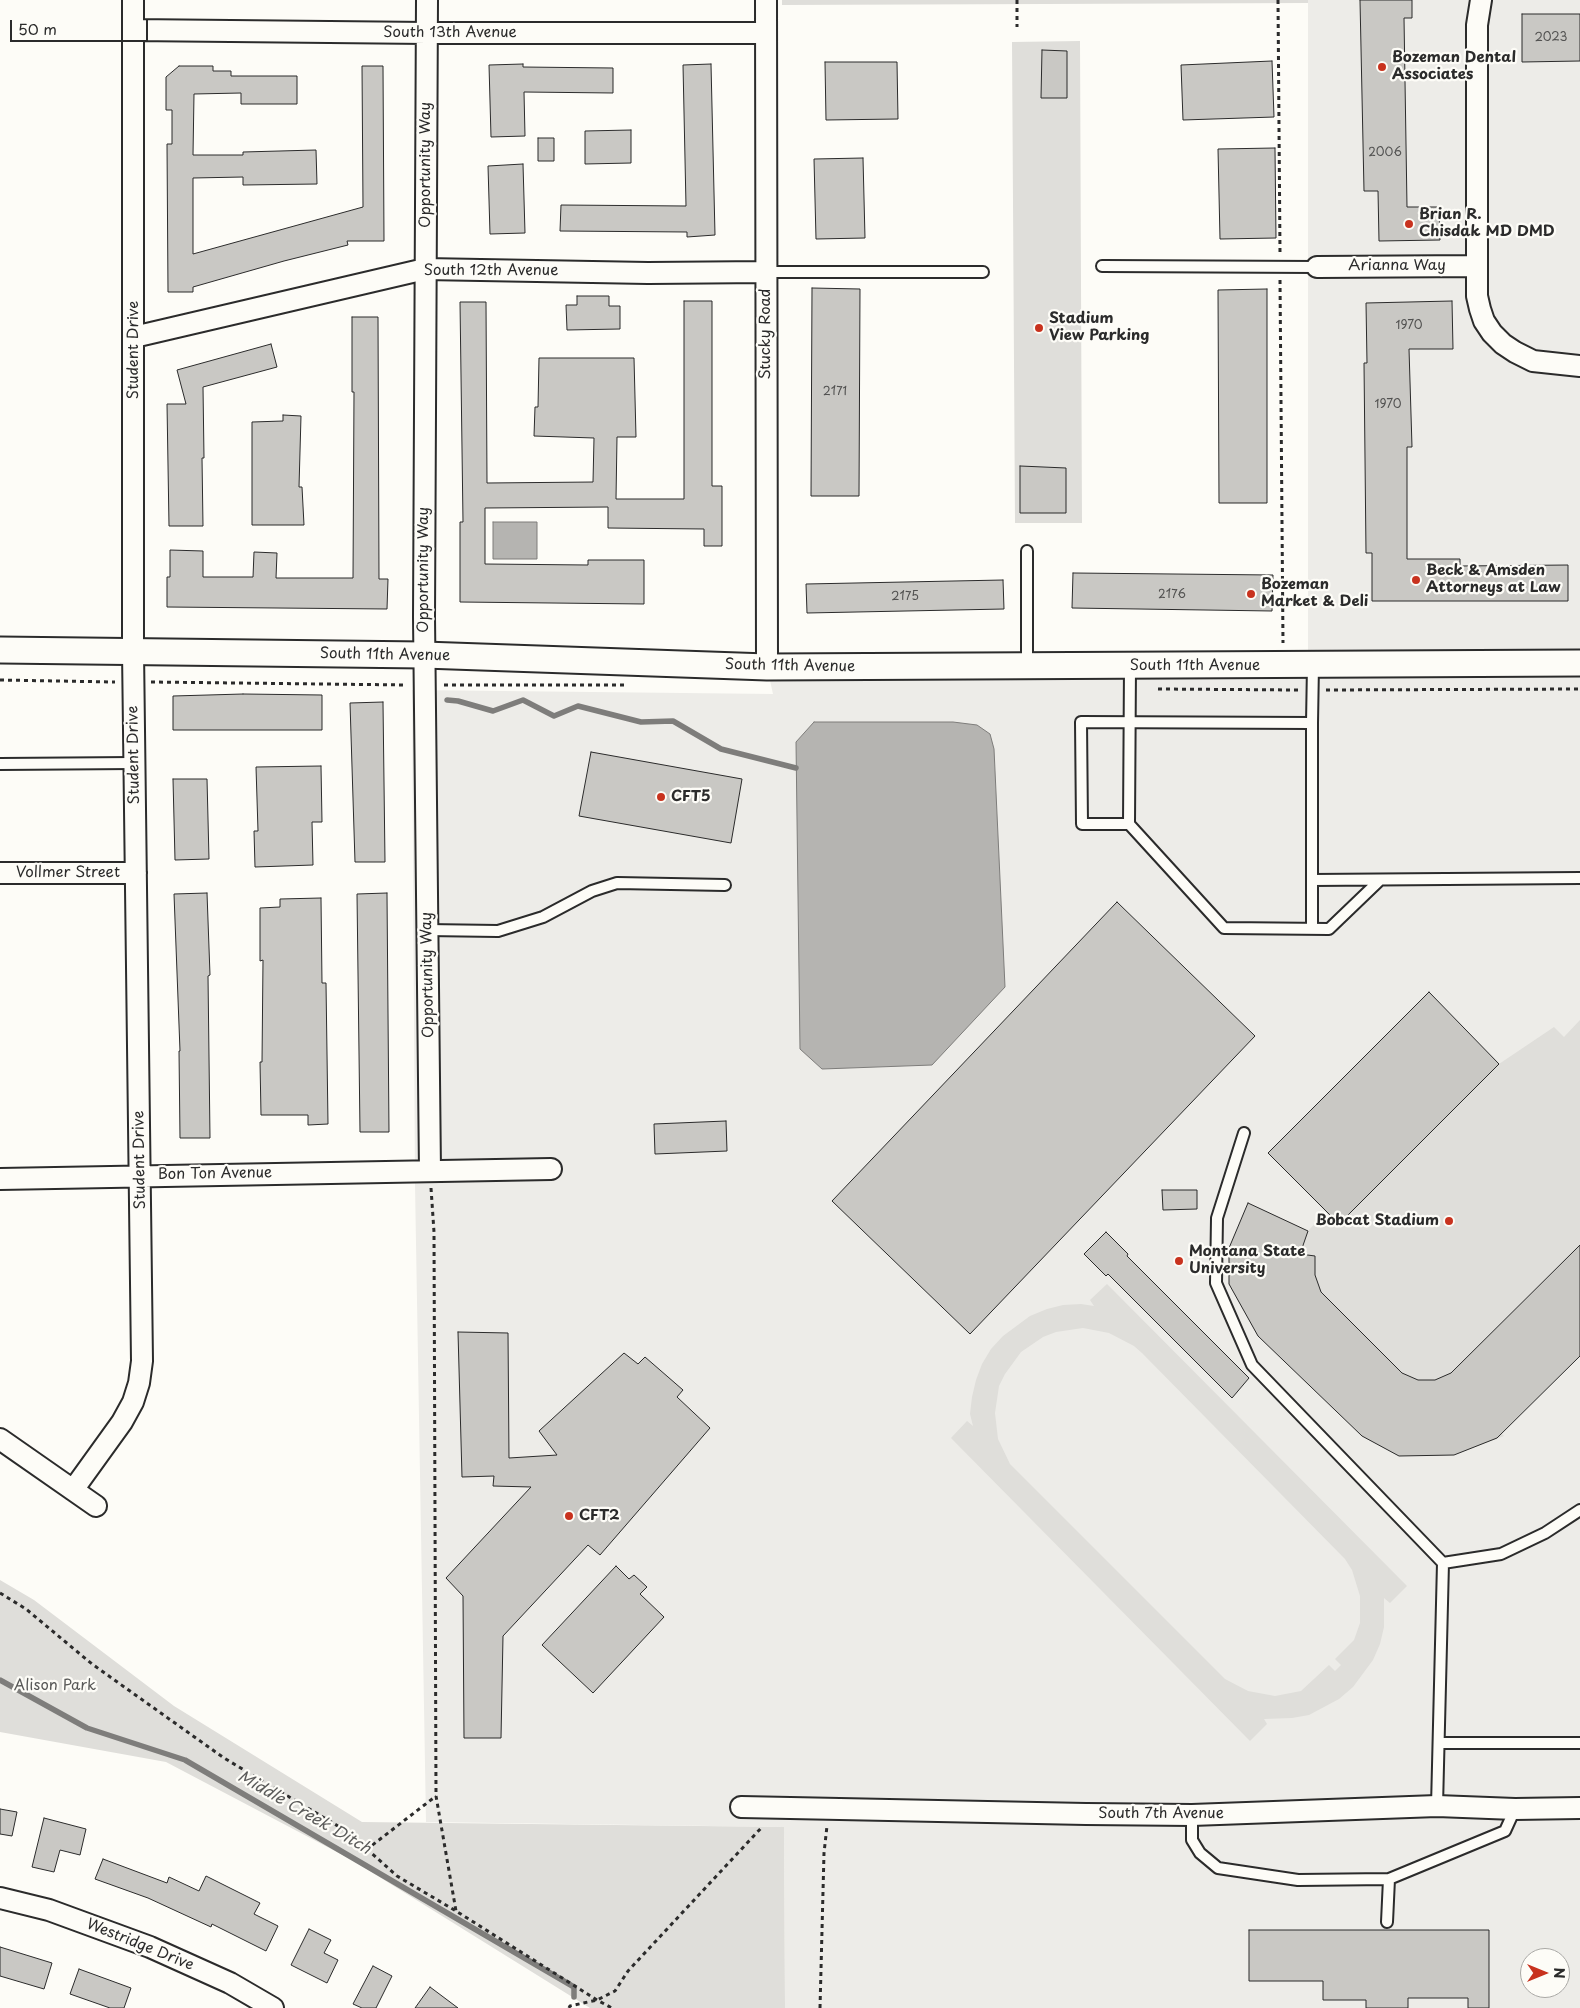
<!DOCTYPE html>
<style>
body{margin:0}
#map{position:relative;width:1580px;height:2008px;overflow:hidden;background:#fdfcf7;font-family:"Playpen Sans",sans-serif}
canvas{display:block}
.north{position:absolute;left:1520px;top:1948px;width:50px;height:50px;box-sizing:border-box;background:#fdfcf7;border:1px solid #a9a8a5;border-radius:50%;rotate:90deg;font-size:14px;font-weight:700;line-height:20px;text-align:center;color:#2b2b2b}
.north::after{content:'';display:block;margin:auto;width:18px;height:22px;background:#c8321e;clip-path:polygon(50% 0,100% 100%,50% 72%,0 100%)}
.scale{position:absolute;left:10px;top:20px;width:138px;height:22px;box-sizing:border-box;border:2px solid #2b2b2b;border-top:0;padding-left:6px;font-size:15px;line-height:18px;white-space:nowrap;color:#2b2b2b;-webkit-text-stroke:4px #fdfcf7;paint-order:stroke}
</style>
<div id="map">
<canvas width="1580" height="2008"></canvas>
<div class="north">N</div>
<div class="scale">50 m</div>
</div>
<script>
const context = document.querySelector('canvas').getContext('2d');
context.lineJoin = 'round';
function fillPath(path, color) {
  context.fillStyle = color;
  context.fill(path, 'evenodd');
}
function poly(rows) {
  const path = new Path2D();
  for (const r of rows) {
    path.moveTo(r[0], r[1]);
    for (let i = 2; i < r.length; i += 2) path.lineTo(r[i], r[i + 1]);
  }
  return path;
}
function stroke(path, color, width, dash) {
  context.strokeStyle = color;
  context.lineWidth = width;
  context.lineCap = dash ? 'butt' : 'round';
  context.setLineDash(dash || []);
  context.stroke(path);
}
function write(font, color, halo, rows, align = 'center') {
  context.font = font + ' "Playpen Sans",sans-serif';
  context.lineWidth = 4.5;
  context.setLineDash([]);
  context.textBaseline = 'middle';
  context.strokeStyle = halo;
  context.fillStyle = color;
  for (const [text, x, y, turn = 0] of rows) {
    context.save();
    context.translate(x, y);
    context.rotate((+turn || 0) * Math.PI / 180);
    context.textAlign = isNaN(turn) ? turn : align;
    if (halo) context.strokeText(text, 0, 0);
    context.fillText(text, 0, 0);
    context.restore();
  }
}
fillPath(poly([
 [1308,0,1580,0,1580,652,1308,653],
 [767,667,1580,668,1580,2008,785,2008,784,1827,426,1822,415,1185,412,690,773,694],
 [1530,1958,1560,1958,1560,1988,1530,1988]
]), '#edece8');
fillPath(poly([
 [782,0,1308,0,1308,3,782,5],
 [1080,41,1082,523,1015,523,1012,42],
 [1429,992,1499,1064,1554,1027,1564,1037,1580,1020,1580,1356,1515,1420,1477,1381,1464,1394,1504,1436,1454,1455,1399,1456,1362,1436,1258,1336,1229,1284,1229,1248,1248,1203,1308,1231,1326,1212,1268,1153],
 [1107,1284,1407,1586,1390,1603,1384,1598,1384,1627,1380,1644,1373,1660,1353,1687,1339,1699,1309,1715,1292,1718,1264,1719,1267,1724,1250,1741,951,1438,967,1421,973,1426,970,1414,972,1397,976,1380,982,1364,991,1349,1003,1336,1030,1316,1047,1309,1063,1305,1081,1304,1094,1306,1090,1300],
 [1083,1328,1109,1333,1134,1346,1142,1353,1345,1559,1352,1570,1360,1596,1360,1623,1354,1640,1335,1659,1341,1665,1335,1671,1329,1665,1301,1691,1275,1696,1248,1691,1225,1679,1010,1464,998,1439,995,1413,999,1386,1005,1374,1021,1352,1043,1337,1056,1332],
 [0,1580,34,1600,174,1706,362,1822,784,1827,785,2008,590,2008,352,1860,166,1762,0,1732]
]), '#dfdeda');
const water = poly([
 [493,522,537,522,537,559,493,559,493,522],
 [814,722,953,722,977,725,990,734,994,749,1005,987,932,1065,822,1069,800,1049,796,742,814,722]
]);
fillPath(water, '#b5b4b1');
stroke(water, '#7e7d7b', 1);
stroke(poly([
 [447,700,458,701,493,711,523,700,554,716,578,706,641,722,673,721,721,749,796,768],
 [0,1680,87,1728,185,1760,574,1987,574,1997]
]), '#7e7d7b', 5.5);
const building = poly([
 [1360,0,1412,0,1412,18,1404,18,1407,207,1439,207,1440,240,1379,241,1378,191,1364,191,1360,0],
 [1522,14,1580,14,1580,61,1522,62,1522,14],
 [1042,50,1067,51,1067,98,1041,98,1042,50],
 [1272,61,1274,117,1183,120,1181,65,1272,61],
 [825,62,897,62,898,119,826,120,825,62],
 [523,64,523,67,613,68,613,93,524,92,525,136,491,137,489,65,523,64],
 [711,64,715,235,687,237,687,232,560,231,561,205,686,206,683,65,711,64],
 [179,66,213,66,213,71,231,71,231,76,297,76,297,104,241,104,241,93,194,94,193,155,243,155,243,152,316,150,317,184,243,185,243,177,193,178,193,254,363,207,362,66,383,66,384,241,347,241,348,245,284,261,193,287,193,292,168,292,167,144,172,144,172,110,166,110,166,77,179,66],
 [631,130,631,163,585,164,585,131,631,130],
 [538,138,554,138,554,161,538,161,538,138],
 [1275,148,1276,238,1220,239,1218,149,1275,148],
 [863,158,865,238,816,239,814,159,863,158],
 [523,164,525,233,490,234,488,166,523,164],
 [812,288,860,289,859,496,811,496,812,288],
 [1267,289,1267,503,1219,503,1218,290,1267,289],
 [577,296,609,296,609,306,620,306,620,329,567,330,566,305,577,305,577,296],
 [684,301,712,301,712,486,722,486,722,546,704,546,704,529,608,528,608,507,485,508,485,564,588,565,588,560,644,560,644,604,460,602,460,522,463,522,460,302,486,302,487,483,593,482,594,438,534,436,535,407,538,407,539,358,634,358,636,437,617,437,616,499,684,499,684,301],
 [1452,301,1453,349,1409,349,1412,447,1407,447,1407,559,1460,559,1460,566,1568,565,1568,601,1372,601,1372,553,1366,553,1364,363,1367,363,1366,303,1452,301],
 [352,317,378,317,379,579,388,579,387,609,167,607,167,577,170,577,170,550,203,551,203,577,253,577,254,552,277,553,276,578,353,578,354,392,352,392,352,317],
 [271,344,277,367,203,387,204,458,202,458,203,526,169,526,167,404,186,404,177,370,271,344],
 [283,415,301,416,299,487,302,487,304,525,252,525,252,422,283,421,283,415],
 [1020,466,1066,468,1066,513,1020,513,1020,466],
 [1073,573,1273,575,1272,611,1072,608,1073,573],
 [1003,580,1004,609,807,613,806,584,1003,580],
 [243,694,322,695,322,730,173,730,173,696,243,694],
 [383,702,385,862,355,862,350,703,383,702],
 [591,752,742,779,731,843,579,816,591,752],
 [321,766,322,822,312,822,313,865,255,867,254,831,258,831,256,767,321,766],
 [173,779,207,779,209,859,175,860,173,779],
 [207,893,210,975,208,976,210,1138,180,1138,179,1051,180,1051,174,894,207,893],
 [387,893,389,1132,360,1132,357,894,387,893],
 [321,898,322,983,326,983,328,1124,308,1125,308,1115,261,1115,260,1062,262,1062,263,960,260,961,260,908,280,907,280,899,321,898],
 [1117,902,1255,1036,970,1334,832,1201,1117,902],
 [1429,992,1499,1064,1339,1224,1268,1153,1429,992],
 [726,1121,727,1151,655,1154,654,1124,726,1121],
 [1162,1190,1197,1190,1197,1209,1163,1210,1162,1190],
 [1248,1203,1308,1231,1300,1254,1315,1256,1315,1275,1321,1292,1402,1373,1418,1380,1435,1380,1451,1373,1580,1245,1580,1356,1497,1438,1454,1455,1399,1456,1362,1436,1258,1336,1229,1284,1229,1248,1248,1203],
 [1106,1232,1128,1254,1127,1256,1249,1378,1232,1398,1108,1274,1106,1276,1084,1254,1106,1232],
 [458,1332,508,1333,509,1458,557,1455,539,1431,624,1353,638,1364,645,1357,683,1390,677,1397,710,1428,600,1555,588,1545,503,1636,501,1738,464,1738,463,1596,446,1578,531,1487,493,1486,494,1476,462,1477,458,1332],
 [616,1566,629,1579,634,1575,647,1587,640,1594,664,1617,593,1693,542,1645,616,1566],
 [0,1809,17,1812,12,1836,0,1834,0,1809],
 [44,1818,86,1829,80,1855,60,1850,54,1872,32,1867,44,1818],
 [103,1859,167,1883,169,1877,199,1891,206,1876,260,1903,254,1914,278,1926,266,1951,212,1924,211,1927,148,1898,95,1879,103,1859],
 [309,1929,331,1940,324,1953,338,1960,327,1983,291,1965,309,1929],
 [1249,1930,1489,1930,1489,2008,1468,2008,1468,1998,1408,1998,1408,2008,1366,2008,1366,2000,1323,2000,1323,1981,1249,1981,1249,1930],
 [0,1947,52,1963,44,1989,0,1976,0,1947],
 [373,1966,392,1976,376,2008,362,2008,353,2004,373,1966],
 [79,1969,131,1988,124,2008,110,2008,70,1994,79,1969],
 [430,1987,458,2008,415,2008,430,1987]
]);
fillPath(building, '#c9c8c4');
stroke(building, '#2b2b2b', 1);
const service = poly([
 [1102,266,1317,267],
 [766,272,983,272],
 [1027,551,1027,665],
 [1130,666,1129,824,1224,928,1329,929,1380,880],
 [1312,723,1313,665],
 [0,764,134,763],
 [1129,824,1082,824,1081,722,1312,723,1312,929],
 [1312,880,1580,878],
 [427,930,498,931,543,917,592,891,617,883,725,885],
 [1244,1133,1217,1218,1216,1283,1252,1365,1443,1563],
 [1440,1743,1580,1743],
 [1437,1806,1443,1563,1501,1554,1545,1533,1580,1510],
 [1192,1815,1192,1840,1200,1853,1218,1868,1298,1880,1389,1879],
 [1387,1922,1389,1879,1505,1831,1515,1809]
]);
const minor = poly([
 [427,0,424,617,430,1171],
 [766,0,767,667],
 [1481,0,1477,25,1477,296,1480,309,1484,321,1492,333,1503,344,1515,352,1533,361,1580,366],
 [133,30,427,33,766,33],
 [1317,267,1477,266],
 [134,337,425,269,648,273,766,272],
 [0,873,136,873],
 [0,1179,551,1169],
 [0,1439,96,1506],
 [73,1490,122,1422,133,1402,139,1383,142,1361,133,651,133,0],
 [741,1807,1086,1814,1192,1815,1437,1806,1515,1809,1580,1808],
 [0,1898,49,1910,150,1947,230,1983,273,2008]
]);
const tertiary = poly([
 [0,650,424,655,767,667,1580,663]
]);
stroke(service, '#2b2b2b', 14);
stroke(minor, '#2b2b2b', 24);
stroke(tertiary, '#2b2b2b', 29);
stroke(poly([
 [1017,0,1017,27],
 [1278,0,1280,253],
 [1280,280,1283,643],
 [0,680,115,682],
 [151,682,407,685],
 [444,685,627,685],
 [1158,689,1299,690],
 [1326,690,1580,689],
 [431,1188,434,1232,436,1796,456,1911],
 [0,1593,26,1609,92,1664,224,1758,348,1832,397,1876,456,1911,597,2000,612,2008],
 [366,1850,436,1796],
 [569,2008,570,2006,597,2000,615,1991,628,1971,763,1826],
 [820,2008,824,1853,827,1826]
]), '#2b2b2b', 3, [4, 4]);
stroke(service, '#fdfcf7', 10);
stroke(minor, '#fdfcf7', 20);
stroke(tertiary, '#fdfcf7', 25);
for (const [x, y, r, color] of [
 [1382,67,5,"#c8321e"],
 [1409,224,5,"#c8321e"],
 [1039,328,5,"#c8321e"],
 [1416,580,5,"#c8321e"],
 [1251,594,5,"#c8321e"],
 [661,797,5,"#c8321e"],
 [1449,1221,5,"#c8321e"],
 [1179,1261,5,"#c8321e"],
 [569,1516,5,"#c8321e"]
]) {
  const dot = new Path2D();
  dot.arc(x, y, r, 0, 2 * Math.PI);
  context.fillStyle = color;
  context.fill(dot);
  stroke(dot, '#fdfcf7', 2);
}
write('12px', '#525251', null, [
 ["2023",1551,38],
 ["2006",1385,153],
 ["1970",1409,326],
 ["2171",835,392],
 ["1970",1388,405],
 ["2176",1172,595],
 ["2175",905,597]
]);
write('15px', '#2b2b2b', '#fdfcf7', [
 ["South 13th Avenue",450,33],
 ["Opportunity Way",426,165,-90],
 ["Arianna Way",1397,266],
 ["South 12th Avenue",491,271],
 ["Stucky Road",766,334,-90],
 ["Student Drive",134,350,-90],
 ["Opportunity Way",424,570,-90],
 ["South 11th Avenue",385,655,1],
 ["South 11th Avenue",790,666,1],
 ["South 11th Avenue",1195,666],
 ["Student Drive",134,755,-91],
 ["Vollmer Street",68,873],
 ["Opportunity Way",428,975,-91],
 ["Student Drive",140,1160,-91],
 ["Bon Ton Avenue",215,1174,-1],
 ["South 7th Avenue",1161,1814],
 ["Westridge Drive",140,1945,22]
]);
write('bold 15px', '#2b2b2b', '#fdfcf7', [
 ["Bozeman Dental",1392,58],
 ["Associates",1392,75],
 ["Brian R.",1419,215],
 ["Chisdak MD DMD",1419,232],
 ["Stadium",1049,319],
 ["View Parking",1049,336],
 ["Beck & Amsden",1426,571],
 ["Attorneys at Law",1426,588],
 ["Bozeman",1261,585],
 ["Market & Deli",1261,602],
 ["CFT5",671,797],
 ["Bobcat Stadium",1439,1221,"right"],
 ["Montana State",1189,1252],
 ["University",1189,1269],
 ["CFT2",579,1516]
], 'left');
write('15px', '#585857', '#fdfcf7', [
 ["Alison Park",55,1686]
]);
write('italic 16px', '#5b5b5a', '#fdfcf7', [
 ["Middle Creek Ditch",304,1813,30]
]);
</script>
